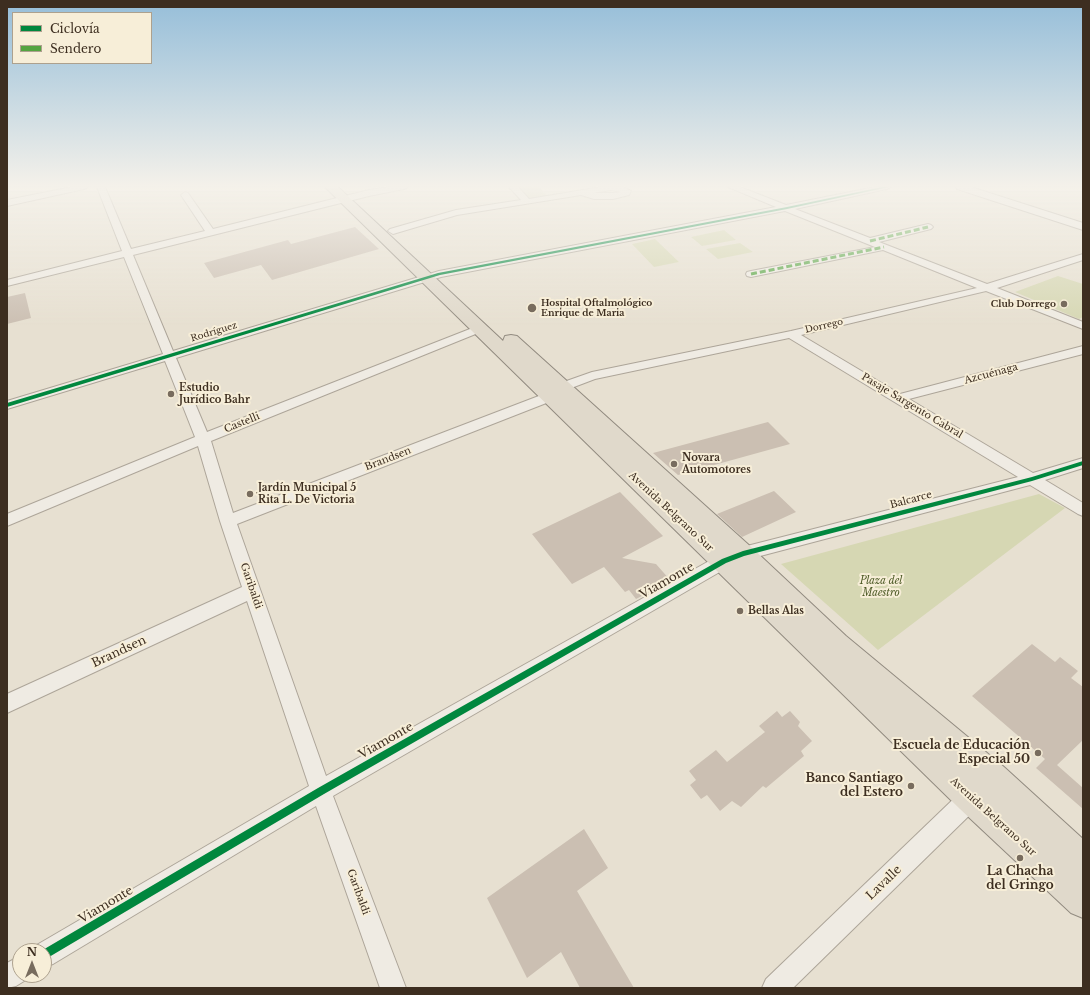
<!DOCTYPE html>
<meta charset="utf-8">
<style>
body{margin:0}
#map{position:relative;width:1090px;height:995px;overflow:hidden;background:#e7e0d1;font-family:"Libre Baskerville",serif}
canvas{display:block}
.frame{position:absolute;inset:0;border:8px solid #3d2e20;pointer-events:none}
.legend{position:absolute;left:12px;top:12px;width:140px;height:52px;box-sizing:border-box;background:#f7eed8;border:1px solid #ada18e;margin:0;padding:5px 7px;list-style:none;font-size:12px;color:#3d2e20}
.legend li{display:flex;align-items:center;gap:8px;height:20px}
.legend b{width:20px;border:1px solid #ada18e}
.north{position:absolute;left:12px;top:943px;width:40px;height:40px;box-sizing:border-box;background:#f7eed8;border:1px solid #ada18e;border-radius:50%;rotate:0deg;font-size:11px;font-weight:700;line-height:16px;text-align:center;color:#3d2e20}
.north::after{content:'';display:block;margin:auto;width:14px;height:18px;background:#786c5e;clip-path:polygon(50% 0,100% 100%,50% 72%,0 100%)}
</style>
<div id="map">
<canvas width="1090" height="995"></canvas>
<div class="frame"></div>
<ul class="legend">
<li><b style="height:5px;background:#00873e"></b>Ciclovía</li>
<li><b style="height:5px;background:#54a441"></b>Sendero</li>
</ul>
<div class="north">N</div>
</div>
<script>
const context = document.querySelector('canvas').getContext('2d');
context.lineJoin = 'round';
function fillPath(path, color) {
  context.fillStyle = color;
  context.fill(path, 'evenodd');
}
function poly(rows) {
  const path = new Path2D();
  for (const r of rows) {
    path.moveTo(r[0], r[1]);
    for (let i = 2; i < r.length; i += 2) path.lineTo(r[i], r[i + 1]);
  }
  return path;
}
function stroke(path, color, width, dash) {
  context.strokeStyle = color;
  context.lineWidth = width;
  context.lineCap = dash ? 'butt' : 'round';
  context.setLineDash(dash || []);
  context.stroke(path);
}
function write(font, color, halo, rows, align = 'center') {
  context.font = font + ' "Libre Baskerville",serif';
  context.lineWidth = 4;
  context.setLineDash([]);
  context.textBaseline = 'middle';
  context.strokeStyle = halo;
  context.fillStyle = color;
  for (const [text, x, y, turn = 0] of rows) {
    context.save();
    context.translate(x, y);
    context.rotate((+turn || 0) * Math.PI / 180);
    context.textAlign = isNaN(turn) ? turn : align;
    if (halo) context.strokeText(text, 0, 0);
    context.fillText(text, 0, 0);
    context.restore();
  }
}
fillPath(poly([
 [518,187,539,187,548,197,529,200],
 [724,230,736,240,702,246,691,237],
 [655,239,679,262,654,267,632,244],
 [740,243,753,252,718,259,706,249],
 [1058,276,1083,284,1083,317,1079,319,1015,292],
 [1039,494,1065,508,878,650,781,564]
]), '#d6d7b3');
fillPath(poly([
 [355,227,379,249,272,280,261,265,214,278,204,263,288,240,291,244],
 [25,293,31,318,7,324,7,297],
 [768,422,790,444,678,475,653,453],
 [774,491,796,512,742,537,717,514],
 [620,492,663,536,622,558,656,564,671,581,636,599,629,590,625,592,604,567,572,584,532,534],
 [1032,644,1055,662,1060,657,1078,671,1071,678,1083,687,1083,740,1057,765,1083,788,1083,809,1036,768,1045,759,972,696],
 [777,711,782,717,790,711,800,722,798,726,812,741,801,751,804,756,766,788,763,786,741,807,732,801,720,811,707,795,701,799,690,785,696,780,689,771,716,750,727,762,765,732,759,726],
 [584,829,608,868,577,891,634,988,580,988,561,952,527,978,487,898]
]), '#cbbfb2');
const minor = poly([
 [72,187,88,187,84,189,7,206,7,200,72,187],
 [97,187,105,187,131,249,205,231,181,195,185,192,188,193,213,229,369,190,389,187,408,187,404,189,369,196,133,255,173,351,439,271,776,207,728,187,740,187,786,205,875,187,891,187,887,189,795,209,870,238,928,224,931,225,933,227,931,229,879,242,987,284,1083,254,1083,260,997,288,1083,322,1083,329,986,291,801,335,900,394,1083,346,1083,354,909,399,1033,473,1083,458,1083,468,1045,480,1083,503,1083,516,1078,514,1030,485,745,560,730,566,333,796,406,988,380,988,316,806,53,964,44,967,44,951,33,951,35,946,309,786,247,601,7,713,7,694,242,587,220,521,198,446,7,526,7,514,195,437,165,361,7,409,7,401,163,354,124,257,7,286,7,280,122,251,97,187],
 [785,211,875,247,751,271,747,272,746,274,747,276,751,277,883,250,977,288,791,331,592,372,558,384,556,387,558,390,566,390,595,379,789,338,1018,477,743,547,718,556,326,776,237,524,554,400,555,397,554,394,544,394,233,513,211,441,483,331,485,329,483,327,475,327,207,432,176,358,441,277,785,211],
 [509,187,518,187,529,199,601,187,623,187,631,191,629,195,613,199,594,199,581,195,457,215,393,234,388,231,390,229,456,210,521,200,509,187],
 [611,190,621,192,613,193,593,193,611,190],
 [974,784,982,787,985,795,982,803,793,988,762,988,766,979,966,787,974,784],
 [20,956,20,975,30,975,29,978,16,986,7,988,7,963,20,956]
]);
const tertiary = poly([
 [956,187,971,187,1083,223,1083,230,957,189,956,187]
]);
const trunk = poly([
 [325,187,338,187,503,341,505,336,511,335,517,336,751,547,846,636,1004,767,1083,839,1083,918,1071,913,960,809,325,187]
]);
stroke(minor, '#ada599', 2);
stroke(tertiary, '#ada599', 2);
stroke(trunk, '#928b80', 2);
fillPath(minor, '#efebe3');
fillPath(tertiary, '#efebe3');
fillPath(trunk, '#e0d9cb');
stroke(poly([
 [870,241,928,227],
 [751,274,884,247]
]), '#54a441', 3, [6, 3]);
fillPath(poly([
 [882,187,889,187,787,209,440,275,7,407,7,403,438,273,787,207,882,187],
 [1083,461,1083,465,1032,481,744,556,726,563,324,794,44,960,44,951,41,951,318,788,722,559,743,551,1032,477,1083,461]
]), '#00873e');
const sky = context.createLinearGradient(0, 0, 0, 326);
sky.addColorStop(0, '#96bed9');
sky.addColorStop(0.57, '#f4f1ea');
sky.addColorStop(1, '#f4f1ea00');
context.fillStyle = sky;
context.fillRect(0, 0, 1090, 326);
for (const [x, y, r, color] of [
 [1064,304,4,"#786c5e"],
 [532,308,5,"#786c5e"],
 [171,394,4,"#786c5e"],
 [674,464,4,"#786c5e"],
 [250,494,4,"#786c5e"],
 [740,611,4,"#786c5e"],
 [1038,753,4,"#786c5e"],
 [911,786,4,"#786c5e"],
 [1020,858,4,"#786c5e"]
]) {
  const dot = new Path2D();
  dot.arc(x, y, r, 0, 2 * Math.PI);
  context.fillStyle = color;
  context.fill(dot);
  stroke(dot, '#f7eed8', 1.5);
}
write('bold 9px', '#3d2e20', '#f7eed8', [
 ["Hospital Oftalmológico",541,303],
 ["Enrique de Maria",541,313],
 ["Club Dorrego",1056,304,"right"]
], 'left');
write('9px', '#3d2e20', '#f7eed8', [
 ["Dorrego",824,326,-13],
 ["Rodríguez",214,332,-17]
]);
write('10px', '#3d2e20', '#f7eed8', [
 ["Azcuénaga",991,374,-15],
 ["Pasaje Sargento Cabral",912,406,31],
 ["Castelli",242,423,-22],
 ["Brandsen",388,459,-21],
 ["Balcarce",911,500,-15],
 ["Avenida Belgrano Sur",671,512,43],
 ["Garibaldi",251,586,71],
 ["Avenida Belgrano Sur",993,817,42],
 ["Garibaldi",358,892,70]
]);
write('bold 10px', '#3d2e20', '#f7eed8', [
 ["Estudio",179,388],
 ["Jurídico Bahr",179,400],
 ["Novara",682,458],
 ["Automotores",682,470],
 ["Jardín Municipal 5",258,488],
 ["Rita L. De Victoria",258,500],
 ["Bellas Alas",748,611]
], 'left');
write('italic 10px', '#4d5a26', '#f7eed8', [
 ["Plaza del",881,581],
 ["Maestro",881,593]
]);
write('12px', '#3d2e20', '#f7eed8', [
 ["Viamonte",667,581,-30],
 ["Brandsen",119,652,-25],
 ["Viamonte",386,741,-30],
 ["Lavalle",884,883,-44],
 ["Viamonte",106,905,-31]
]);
write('bold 12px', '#3d2e20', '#f7eed8', [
 ["Escuela de Educación",1030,746],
 ["Especial 50",1030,760],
 ["Banco Santiago",903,779],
 ["del Estero",903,793],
 ["La Chacha",1020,872,"center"],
 ["del Gringo",1020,886,"center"]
], 'right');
</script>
